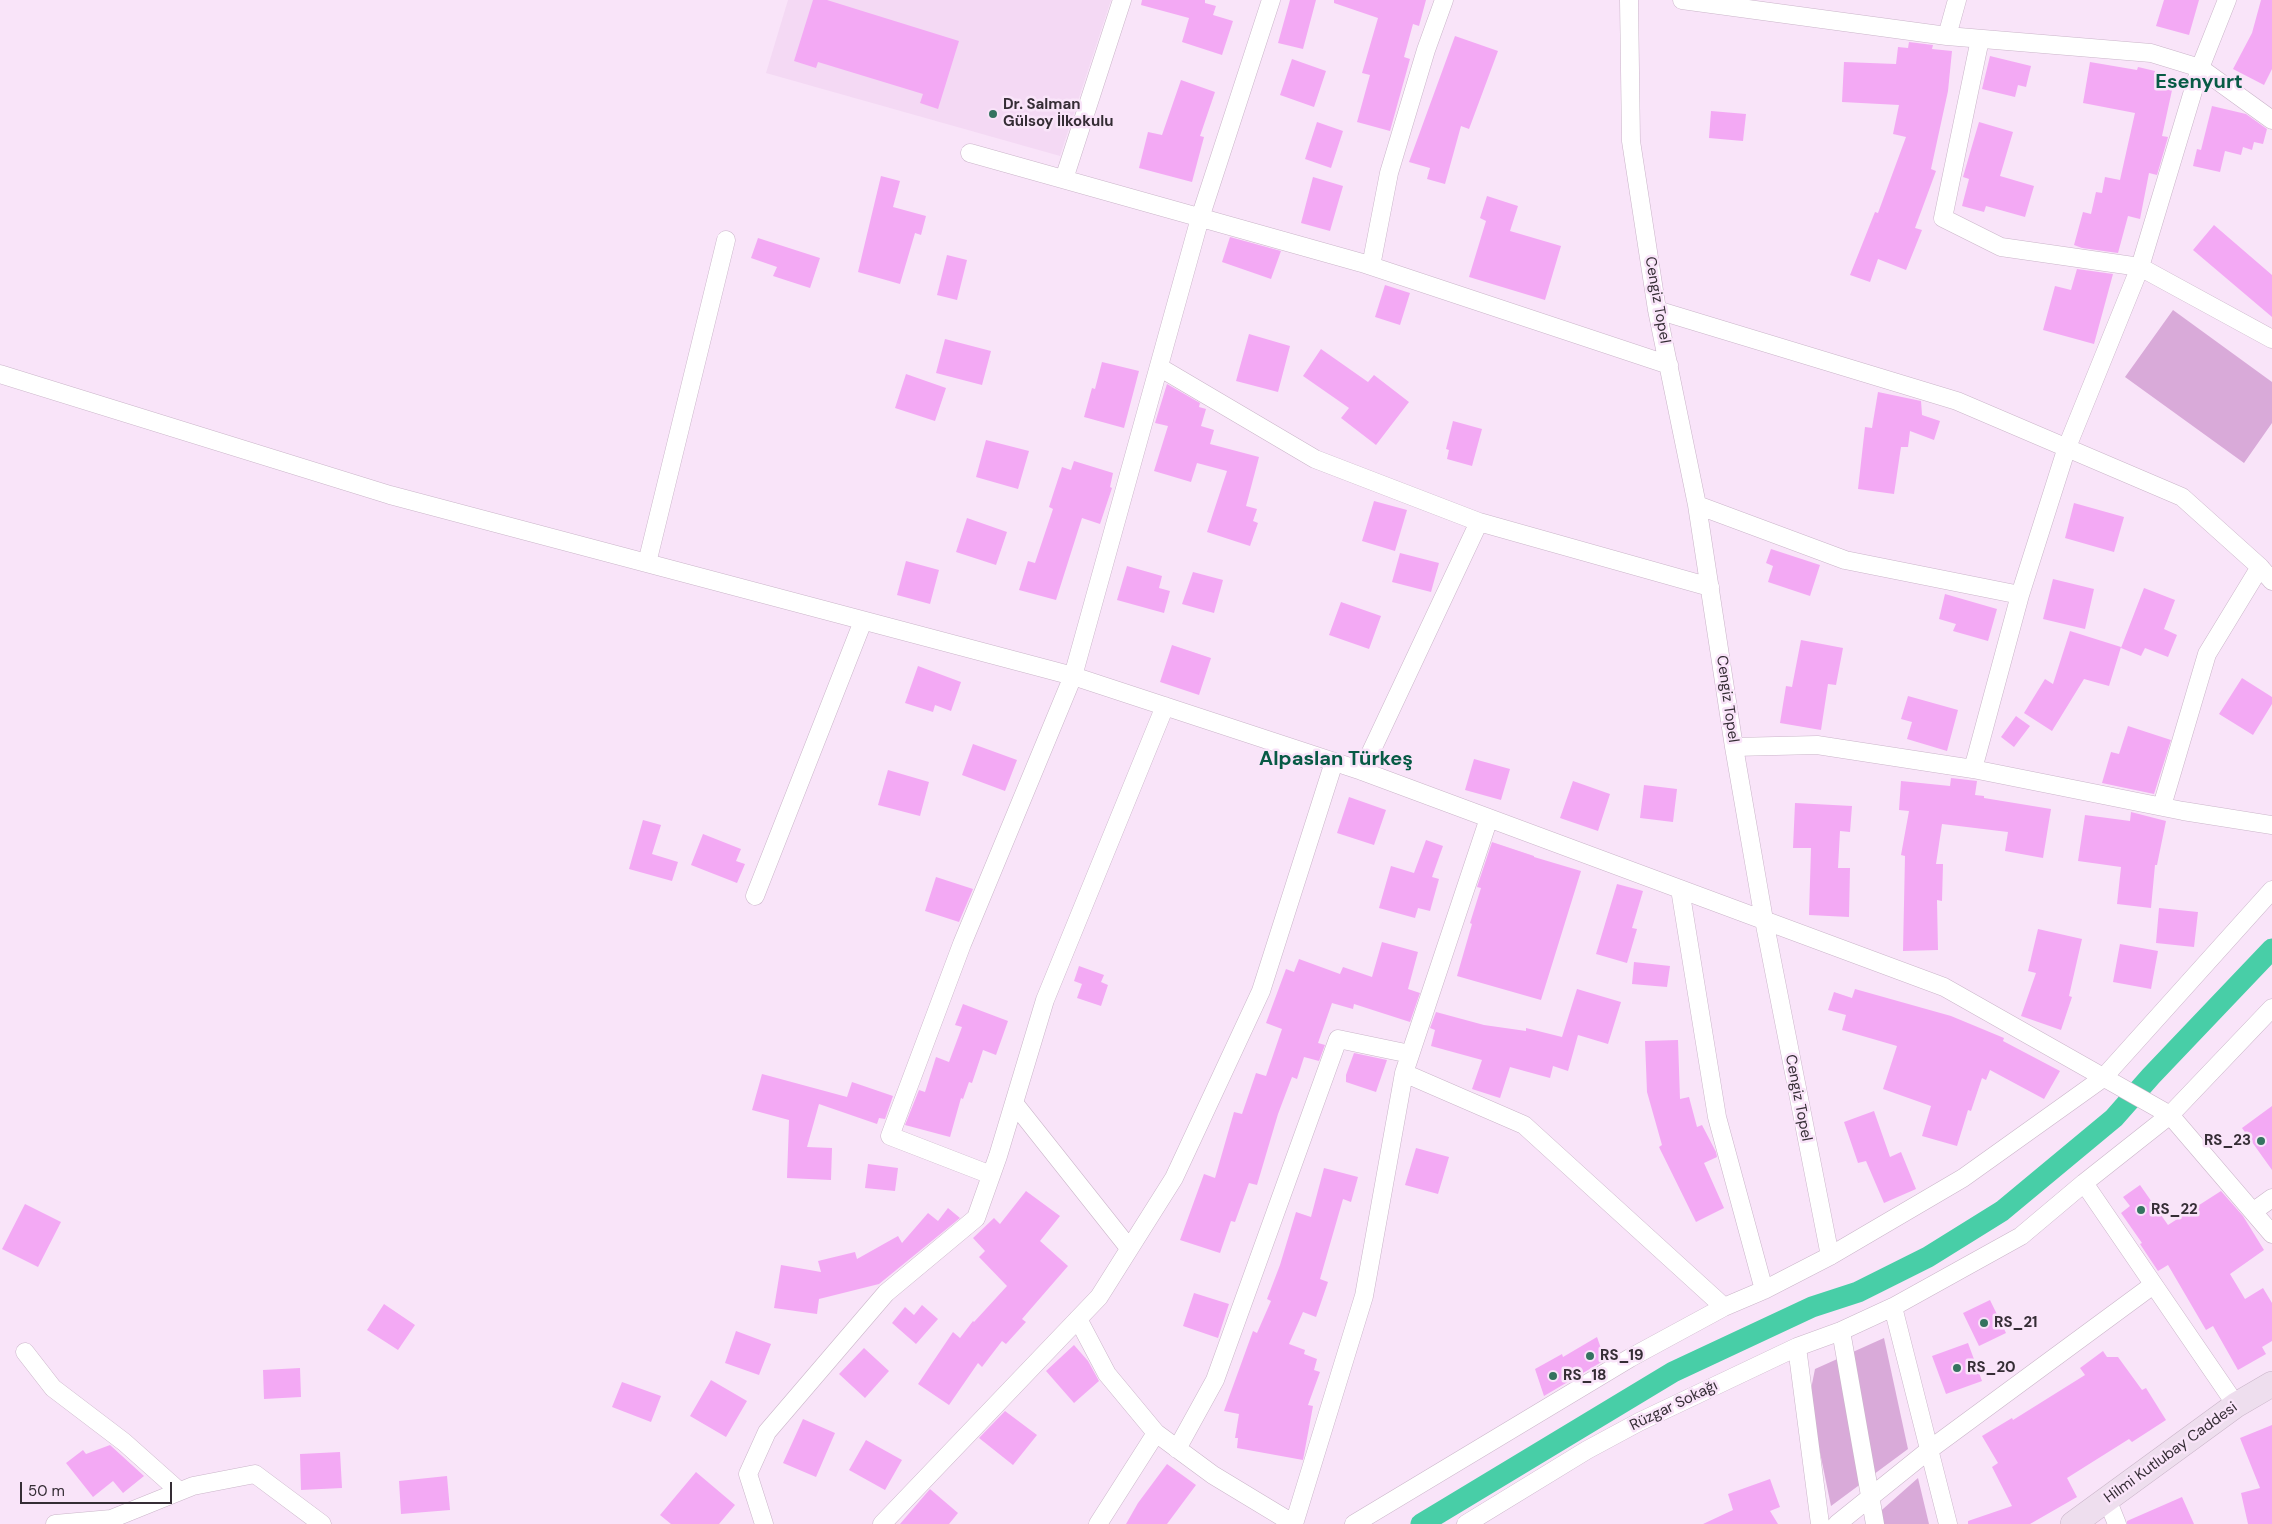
<!DOCTYPE html>
<meta charset="utf-8">
<style>
body{margin:0}
#map{position:relative;width:2272px;height:1524px;overflow:hidden;background:#f9e4f9;font-family:"DM Sans",sans-serif}
canvas{display:block}
.scale{position:absolute;left:20px;top:1482px;width:152px;height:22px;box-sizing:border-box;border:2px solid #352d35;border-top:0;padding-left:6px;font-size:15px;line-height:18px;white-space:nowrap;color:#352d35;-webkit-text-stroke:4px #f9e4f9;paint-order:stroke}
</style>
<div id="map">
<canvas width="2272" height="1524"></canvas>
<div class="scale">50 m</div>
</div>
<script>
const context = document.querySelector('canvas').getContext('2d');
context.lineJoin = 'round';
function fillPath(path, color) {
  context.fillStyle = color;
  context.fill(path, 'evenodd');
}
function poly(rows) {
  const path = new Path2D();
  for (const r of rows) {
    path.moveTo(r[0], r[1]);
    for (let i = 2; i < r.length; i += 2) path.lineTo(r[i], r[i + 1]);
  }
  return path;
}
function stroke(path, color, width, dash) {
  context.strokeStyle = color;
  context.lineWidth = width;
  context.lineCap = dash ? 'butt' : 'round';
  context.setLineDash(dash || []);
  context.stroke(path);
}
function write(font, color, halo, rows, align = 'center') {
  context.font = font + ' "DM Sans",sans-serif';
  context.lineWidth = 5;
  context.setLineDash([]);
  context.textBaseline = 'middle';
  context.strokeStyle = halo;
  context.fillStyle = color;
  for (const [text, x, y, turn = 0] of rows) {
    context.save();
    context.translate(x, y);
    context.rotate((+turn || 0) * Math.PI / 180);
    context.textAlign = isNaN(turn) ? turn : align;
    if (halo) context.strokeText(text, 0, 0);
    context.fillText(text, 0, 0);
    context.restore();
  }
}
fillPath(poly([
 [788,0,1111,0,1060,156,766,73]
]), '#f4d9f4');
fillPath(poly([
 [2173,310,2272,382,2272,423,2244,463,2125,377],
 [1884,1338,1908,1449,1831,1506,1809,1399,1815,1369],
 [1918,1478,1929,1524,1866,1524]
]), '#d9aad9');
stroke(poly([
 [1421,1524,1673,1372,1812,1307,1858,1292,1928,1257,2002,1211,2114,1118,2151,1076,2272,949]
]), '#48cea7', 21);
fillPath(poly([
 [813,0,827,0,959,41,938,109,920,103,923,94,818,62,816,68,794,61],
 [1142,0,1205,0,1205,3,1216,6,1213,15,1233,21,1222,55,1182,42,1189,18,1141,5],
 [1290,0,1316,0,1303,49,1278,43],
 [1334,0,1426,0,1419,26,1413,24,1404,57,1410,59,1390,131,1357,122,1370,75,1362,73,1378,18,1334,3],
 [2164,0,2199,0,2189,35,2156,26],
 [2261,0,2272,0,2272,69,2264,85,2233,69,2252,33],
 [1455,36,1498,51,1469,129,1461,126,1445,184,1427,179,1430,168,1409,162],
 [1909,42,1933,45,1932,49,1952,51,1948,91,1931,169,1936,171,1915,228,1922,230,1906,270,1878,259,1870,282,1850,275,1875,212,1878,213,1906,137,1893,134,1899,105,1842,102,1844,62,1896,64,1898,47,1908,48],
 [1990,56,2031,66,2026,87,2018,85,2015,97,1982,89],
 [1292,59,1326,71,1314,107,1280,95],
 [2090,62,2137,70,2138,67,2155,71,2154,77,2174,81,2162,136,2168,137,2157,175,2149,173,2140,219,2128,216,2118,253,2082,248,2074,245,2083,212,2091,214,2096,192,2102,193,2105,177,2120,180,2135,113,2083,103],
 [1181,80,1215,92,1200,136,1204,137,1192,182,1139,168,1148,132,1162,135],
 [2212,106,2246,114,2267,129,2263,144,2254,142,2252,150,2243,147,2241,155,2225,151,2220,172,2193,166,2197,149,2201,150],
 [1711,111,1746,114,1743,141,1709,138],
 [1317,122,1343,131,1331,168,1305,159],
 [1979,122,2013,132,2000,176,2034,186,2025,217,1986,206,1984,212,1962,206,1969,179,1963,177],
 [881,176,900,181,893,207,926,216,921,235,915,233,900,284,858,272],
 [1313,177,1343,186,1330,231,1301,223],
 [1487,196,1518,206,1510,231,1561,246,1545,300,1469,277,1486,221,1480,218],
 [2214,225,2272,275,2272,317,2193,250],
 [1230,237,1281,251,1271,279,1222,262],
 [758,238,820,258,810,288,773,276,777,267,751,258],
 [947,255,967,260,957,300,937,295],
 [2077,269,2113,274,2094,344,2043,330,2055,286,2071,290],
 [1385,285,1410,293,1400,325,1375,317],
 [1249,334,1290,346,1278,392,1236,381],
 [945,339,991,351,982,385,936,373],
 [1321,349,1368,382,1374,375,1409,402,1376,445,1341,418,1349,408,1303,376],
 [1102,362,1139,371,1124,428,1084,417,1092,388,1095,389],
 [906,374,946,388,935,421,895,408],
 [1167,384,1200,403,1199,407,1206,409,1201,426,1214,430,1210,444,1259,457,1246,506,1257,509,1253,521,1258,523,1250,546,1207,532,1227,471,1197,463,1191,482,1154,471,1168,426,1155,423],
 [1878,392,1921,401,1922,415,1940,421,1934,440,1910,431,1908,447,1901,447,1894,494,1858,489,1865,427,1872,428],
 [1453,421,1482,429,1472,466,1447,459,1449,450,1446,449],
 [986,440,1029,451,1018,489,976,477],
 [1074,461,1113,473,1110,487,1112,488,1100,524,1082,518,1056,600,1019,590,1028,561,1035,563,1053,509,1049,507,1062,467,1071,470],
 [1374,501,1407,510,1395,551,1362,541],
 [2074,503,2124,517,2114,552,2065,538],
 [967,518,1007,532,996,565,956,552],
 [1771,549,1820,565,1810,596,1768,582,1773,566,1766,563],
 [1400,553,1439,563,1431,592,1392,582],
 [906,561,939,570,930,604,897,595],
 [1127,566,1162,576,1159,588,1170,591,1164,613,1117,600],
 [1193,572,1223,580,1214,613,1182,604],
 [2053,579,2094,589,2085,629,2043,619],
 [2144,588,2175,600,2164,629,2177,635,2168,657,2145,648,2141,656,2121,648],
 [1945,594,1997,609,1988,641,1953,631,1956,624,1939,619],
 [1341,602,1381,616,1369,649,1329,635],
 [2070,631,2121,647,2109,686,2084,679,2052,731,2024,713,2045,679,2053,684],
 [1801,640,1843,648,1836,685,1828,684,1821,730,1780,723,1786,686,1792,687],
 [1172,645,1211,658,1199,695,1160,682],
 [918,666,961,682,951,711,935,705,933,712,905,703],
 [2242,678,2272,697,2272,704,2253,735,2219,714],
 [1908,696,1958,710,1947,751,1907,739,1912,722,1901,719],
 [2016,716,2030,726,2014,747,2001,737],
 [2128,726,2171,740,2154,794,2102,783,2111,752,2119,754],
 [973,744,1017,760,1005,791,962,775],
 [1474,759,1510,769,1501,800,1465,790],
 [888,770,929,782,920,816,878,805],
 [1951,778,1977,781,1975,795,1984,796,1984,798,2051,809,2043,858,2005,851,2008,832,1942,824,1936,864,1943,864,1942,901,1937,900,1938,950,1903,951,1905,856,1901,855,1909,811,1899,810,1901,781,1950,786],
 [1573,781,1610,794,1598,831,1560,818],
 [1644,785,1677,789,1673,822,1640,818],
 [1349,797,1386,810,1374,845,1337,833],
 [1795,803,1852,806,1850,832,1840,831,1838,868,1850,868,1849,917,1809,915,1811,848,1793,848],
 [2131,812,2166,821,2157,865,2155,865,2151,908,2117,904,2121,867,2078,861,2085,815,2130,821],
 [643,820,661,825,652,854,678,862,672,881,629,869],
 [703,834,741,849,736,861,745,864,737,883,691,865],
 [1426,840,1443,846,1432,877,1439,879,1430,911,1418,908,1415,918,1379,908,1391,866,1414,873],
 [1492,842,1534,856,1534,857,1581,871,1541,1000,1457,976,1472,924,1470,923,1481,888,1477,887],
 [936,877,973,889,959,922,925,911],
 [1617,884,1643,891,1632,928,1637,929,1627,963,1596,954],
 [2159,908,2198,912,2194,947,2156,943],
 [2038,929,2082,939,2069,996,2072,997,2061,1030,2021,1016,2036,973,2028,971],
 [1382,942,1418,952,1408,989,1420,993,1410,1022,1354,1004,1353,1009,1332,1003,1318,1043,1325,1045,1319,1061,1304,1057,1297,1079,1292,1077,1278,1114,1257,1185,1249,1183,1235,1222,1231,1221,1220,1253,1180,1240,1204,1174,1215,1178,1234,1112,1242,1114,1256,1073,1266,1076,1282,1029,1266,1023,1286,969,1294,972,1299,959,1340,974,1343,967,1372,977],
 [2120,944,2158,951,2151,989,2113,982],
 [1634,962,1670,966,1667,987,1632,984],
 [1079,966,1104,975,1101,982,1108,985,1101,1006,1077,998,1082,984,1074,981],
 [1577,989,1621,1002,1608,1044,1578,1035,1568,1071,1553,1066,1550,1078,1510,1067,1500,1098,1472,1089,1482,1060,1431,1046,1435,1030,1430,1028,1436,1012,1484,1025,1526,1031,1526,1028,1562,1037],
 [1855,989,1951,1016,2004,1038,2003,1041,2060,1071,2044,1099,1990,1070,1986,1080,1982,1078,1971,1111,1968,1110,1957,1146,1922,1136,1931,1106,1883,1089,1897,1046,1842,1030,1846,1015,1828,1010,1834,992,1852,998],
 [963,1004,1008,1021,996,1055,983,1050,972,1083,969,1082,963,1099,961,1098,950,1137,905,1125,919,1090,925,1092,936,1057,949,1062,962,1027,955,1025],
 [1678,1040,1680,1099,1689,1097,1697,1127,1702,1125,1716,1152,1717,1157,1704,1163,1724,1208,1696,1222,1659,1147,1662,1145,1647,1092,1645,1041],
 [1354,1053,1387,1060,1376,1092,1346,1082,1346,1075],
 [762,1074,847,1097,852,1082,893,1096,885,1119,879,1118,877,1124,819,1104,807,1147,832,1148,831,1180,787,1178,789,1120,752,1110],
 [2272,1106,2272,1170,2242,1128],
 [1874,1111,1890,1157,1901,1152,1916,1189,1884,1203,1866,1161,1858,1163,1844,1122],
 [1416,1148,1449,1157,1438,1194,1405,1185],
 [868,1164,898,1168,895,1191,865,1188],
 [1324,1168,1358,1177,1351,1202,1343,1199,1320,1279,1328,1282,1316,1317,1303,1312,1289,1344,1305,1350,1304,1354,1317,1359,1314,1370,1320,1372,1308,1405,1313,1406,1303,1460,1237,1448,1238,1438,1235,1438,1239,1414,1224,1411,1253,1331,1257,1333,1271,1301,1267,1299,1280,1265,1296,1212,1311,1217],
 [2140,1185,2168,1225,2221,1191,2243,1216,2264,1250,2230,1274,2245,1299,2263,1288,2272,1303,2272,1341,2262,1347,2266,1354,2238,1370,2213,1326,2206,1330,2168,1265,2158,1271,2140,1244,2142,1243,2121,1213,2130,1206,2123,1197],
 [1026,1191,1060,1216,1040,1241,1068,1266,1022,1319,1026,1322,1006,1344,1002,1341,982,1367,978,1363,949,1405,918,1384,953,1332,960,1338,973,1321,974,1322,1007,1286,979,1257,985,1251,973,1238,994,1218,1000,1224],
 [25,1204,61,1222,38,1267,2,1249],
 [948,1208,960,1218,879,1284,819,1299,817,1314,774,1308,781,1265,821,1272,818,1261,855,1252,857,1259,898,1236,902,1243,928,1213,938,1221],
 [1194,1293,1229,1304,1218,1338,1183,1326],
 [1990,1300,2006,1333,1979,1346,1963,1313],
 [384,1304,415,1325,398,1350,367,1330],
 [922,1305,938,1319,916,1344,892,1323,905,1307,914,1315],
 [736,1331,771,1344,759,1375,725,1363],
 [1597,1337,1605,1360,1544,1396,1535,1369,1562,1354,1563,1357],
 [1968,1343,1982,1381,1946,1394,1932,1356],
 [1074,1345,1088,1361,1099,1381,1074,1403,1046,1371],
 [864,1348,889,1371,865,1398,839,1374],
 [2103,1351,2107,1357,2118,1357,2142,1390,2146,1388,2166,1420,2132,1442,2129,1439,2067,1478,2077,1497,2030,1524,1968,1524,1968,1521,2012,1506,1992,1467,1998,1463,1982,1436,2012,1418,2013,1420,2085,1375,2080,1368],
 [300,1368,301,1397,264,1399,263,1370],
 [711,1380,747,1401,726,1437,690,1416],
 [622,1382,661,1396,651,1422,612,1407],
 [1005,1411,1037,1435,1013,1465,979,1438],
 [803,1419,835,1433,816,1477,783,1463],
 [2272,1425,2272,1524,2248,1524,2241,1493,2260,1488,2240,1438],
 [866,1440,902,1460,885,1490,849,1470],
 [110,1445,144,1476,123,1493,113,1481,93,1497,66,1463,83,1450,86,1454],
 [340,1452,342,1488,301,1490,300,1454],
 [1167,1464,1196,1485,1167,1524,1126,1524,1138,1503],
 [696,1472,735,1505,719,1524,671,1524,660,1515],
 [447,1476,450,1510,401,1514,399,1481],
 [1770,1479,1780,1507,1770,1511,1778,1524,1703,1524,1733,1510,1728,1494],
 [930,1489,958,1513,949,1524,900,1524],
 [2182,1497,2194,1524,2127,1524,2127,1521]
]), '#f3a9f4');
const street = poly([
 [1629,0,1631,141,1657,310,1697,505,1734,747,1764,920,1830,1256],
 [1682,0,1947,36,2151,53,2200,68,2272,120],
 [1947,36,1957,0],
 [1980,39,1943,218,2001,247,2140,267,2272,339],
 [970,153,1362,263,1669,365],
 [1064,179,1122,0],
 [1371,266,1389,173,1426,50,1444,0],
 [1657,310,1957,401,2182,497,2260,567,2272,581],
 [1159,367,1315,459,1479,522,1710,587],
 [0,374,390,495,1073,676,1362,771,1944,987,2170,1115,2272,1234],
 [1697,505,1845,560,2020,595],
 [647,563,726,240],
 [1734,747,1817,745,1973,769,2183,811,2272,825],
 [1973,769,2020,595,2067,447,2140,267,2200,68,2227,0],
 [1362,771,1479,522],
 [2162,806,2207,654,2260,567],
 [1680,889,1717,1117,1764,1290],
 [755,896,863,621],
 [1404,1073,1524,1125,1724,1307],
 [1014,1103,1129,1248],
 [991,1175,890,1136,962,944,1073,676,1200,218,1271,0],
 [2084,1183,2236,1405],
 [2254,1211,2272,1198],
 [1893,1307,1948,1524],
 [1078,1319,1107,1374,1156,1433,1213,1475,1294,1524],
 [1841,1331,1875,1524],
 [1797,1347,1820,1524],
 [25,1352,53,1388,124,1442,179,1491],
 [1177,1449,1215,1380,1338,1039,1410,1054],
 [2107,1499,2117,1524],
 [55,1524,111,1519,193,1486,255,1474,322,1524],
 [764,1524,748,1474,767,1432,886,1293,976,1218,998,1156,1045,1000,1165,706],
 [882,1524,1099,1297,1174,1178,1261,991,1334,762],
 [1098,1524,1156,1433],
 [1294,1524,1364,1296,1404,1073,1489,818],
 [1354,1524,1630,1358,1724,1307,1764,1290,1830,1256,1963,1178,2103,1078,2272,890],
 [1466,1524,1587,1450,1639,1422,1797,1347,1841,1331,1893,1307,2021,1236,2084,1183,2170,1115,2272,1008],
 [1837,1524,1929,1450,2153,1285]
]);
const secondary = poly([
 [2073,1524,2236,1405,2272,1384]
]);
stroke(street, '#cab5c9', 19);
stroke(secondary, '#cab5c9', 26);
stroke(street, '#fff', 18);
stroke(secondary, '#eedeee', 25);
for (const [x, y, r, color] of [
 [993,114,5,"#357360"],
 [2261,1141,5,"#357360"],
 [2141,1210,5,"#357360"],
 [1984,1323,5,"#357360"],
 [1590,1356,5,"#357360"],
 [1957,1368,5,"#357360"],
 [1553,1376,5,"#357360"]
]) {
  const dot = new Path2D();
  dot.arc(x, y, r, 0, 2 * Math.PI);
  context.fillStyle = color;
  context.fill(dot);
  stroke(dot, '#f9e4f9', 2);
}
write('bold 15px', '#352d35', '#f9e4f9', [
 ["Dr. Salman",1003,105],
 ["Gülsoy İlkokulu",1003,122],
 ["RS_23",2251,1141,"right"],
 ["RS_22",2151,1210],
 ["RS_21",1994,1323],
 ["RS_19",1600,1356],
 ["RS_20",1967,1368],
 ["RS_18",1563,1376]
], 'left');
write('15px', '#352d35', '#f9e4f9', [
 ["Cengiz Topel",1657,300,80],
 ["Cengiz Topel",1727,699,82],
 ["Cengiz Topel",1798,1098,79],
 ["Rüzgar Sokağı",1674,1406,-26],
 ["Hilmi Kutlubay Caddesi",2171,1453,-36]
]);
write('bold 20px', '#075a45', '#f9e4f9', [
 ["Esenyurt",2199,83],
 ["Alpaslan Türkeş",1336,760]
]);
</script>
